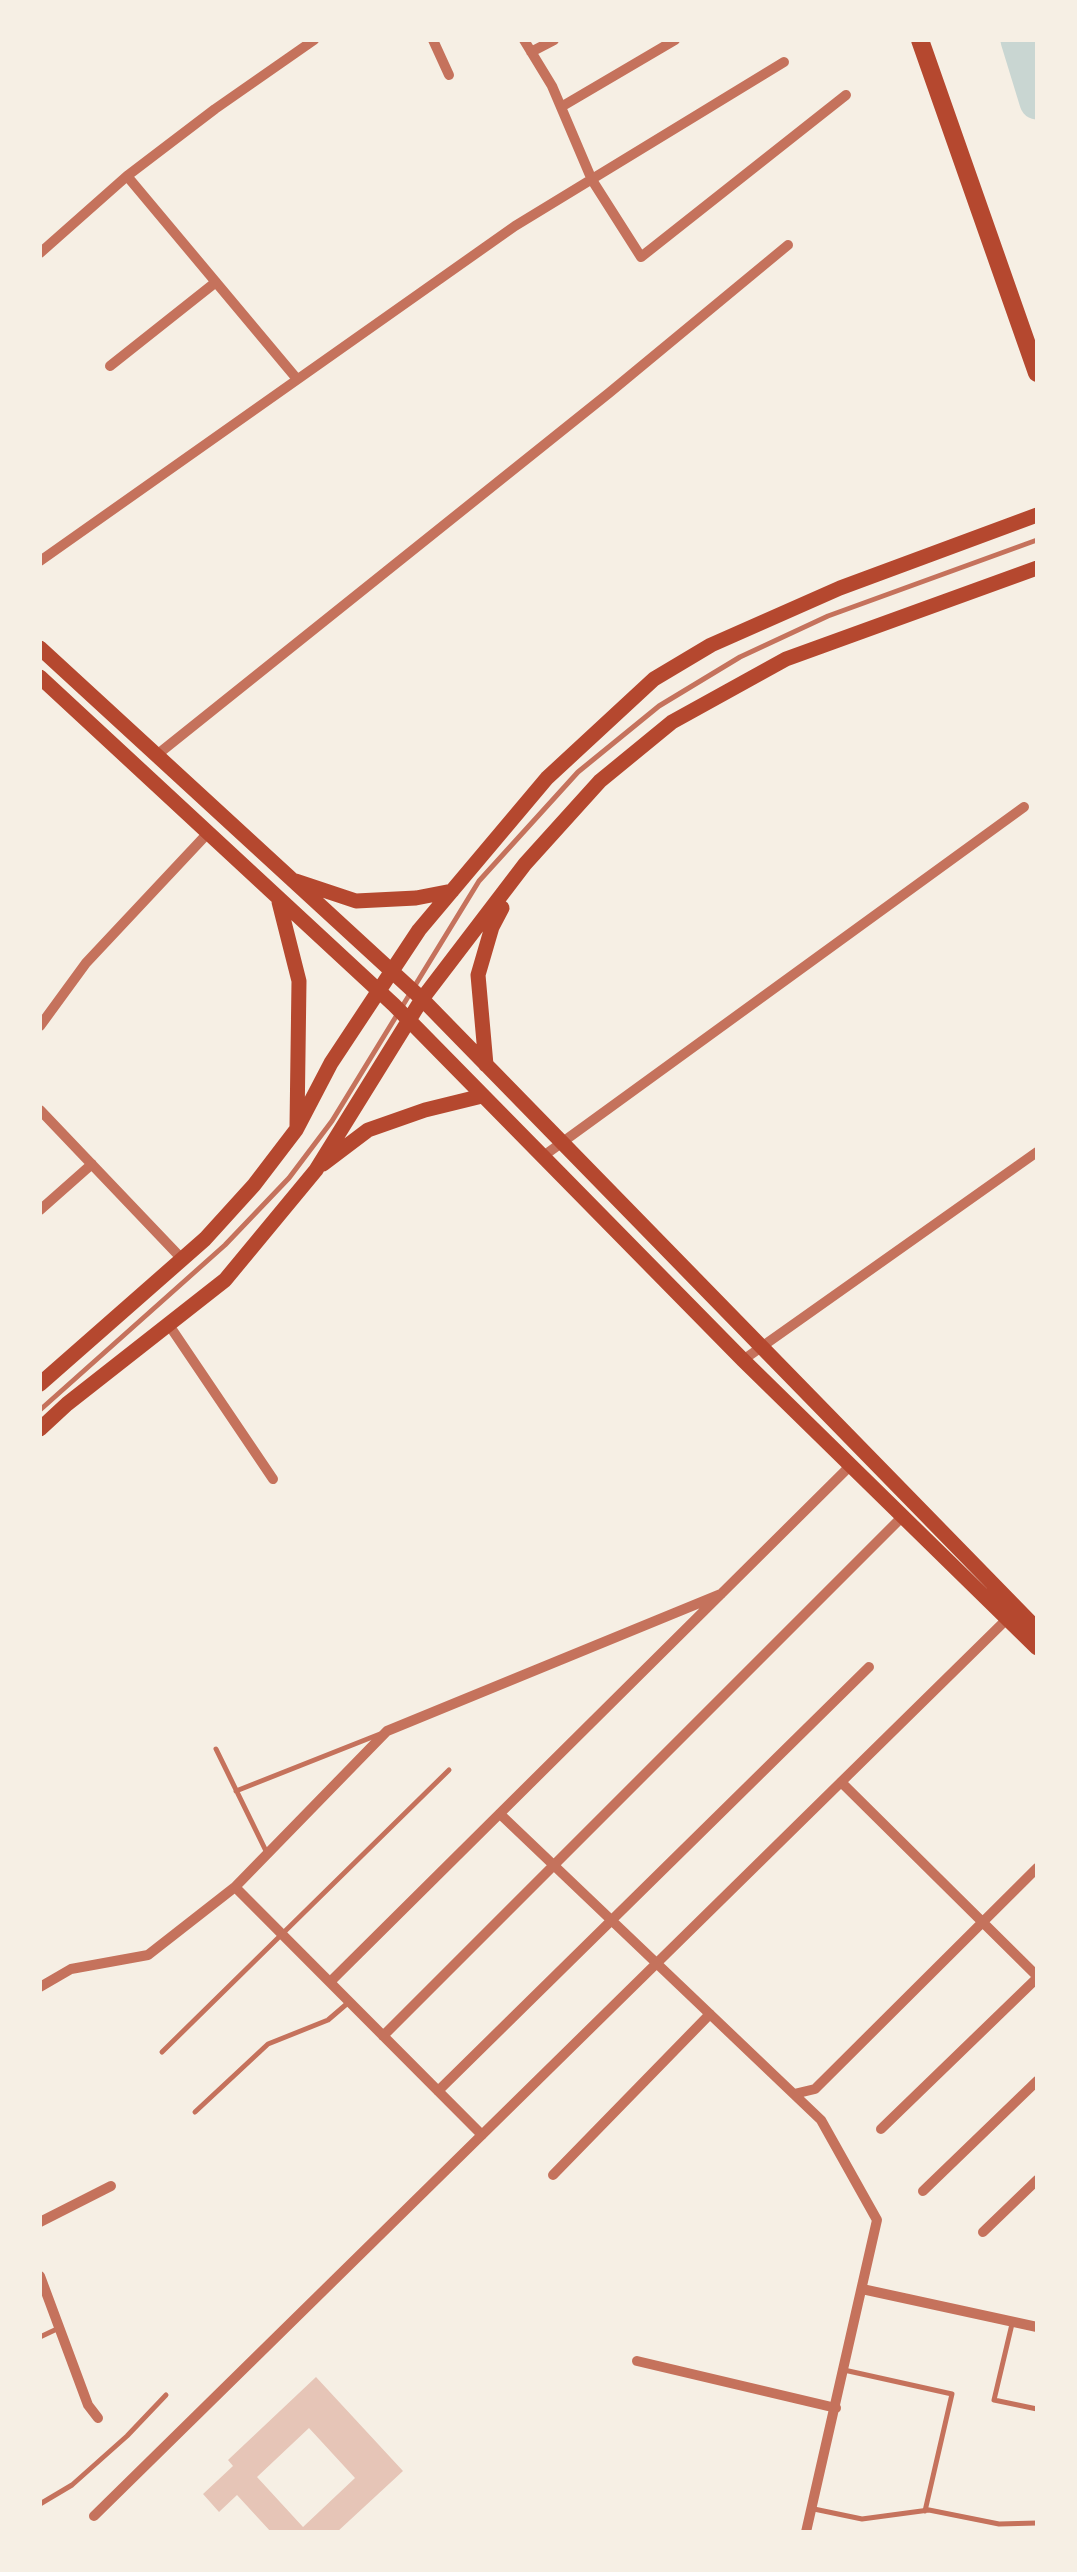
<!DOCTYPE html>
<style>
body{margin:0}
#map{position:relative;width:1077px;height:2572px;overflow:hidden;background:#f6efe4;font-family:"IBM Plex Sans",sans-serif}
canvas{display:block}
.frame{position:absolute;inset:0;border:42px solid #f6efe4;pointer-events:none}
</style>
<div id="map">
<canvas width="1077" height="2572"></canvas>
<div class="frame"></div>
</div>
<script>
const context = document.querySelector('canvas').getContext('2d');
context.lineJoin = 'round';
function poly(rows) {
  const path = new Path2D();
  for (const r of rows) {
    path.moveTo(r[0], r[1]);
    for (let i = 2; i < r.length; i += 2) path.lineTo(r[i], r[i + 1]);
  }
  return path;
}
function stroke(path, color, width, dash) {
  context.strokeStyle = color;
  context.lineWidth = width;
  context.lineCap = dash ? 'butt' : 'round';
  context.setLineDash(dash || []);
  context.stroke(path);
}
function fillPath(path, color) {
  context.fillStyle = color;
  context.fill(path, 'evenodd');
}
stroke(poly([
 [1018,40,1037,102]
]), '#c9d6d2', 35);
fillPath(poly([
 [316,2377,403,2471,337,2532,271,2532,237,2495,219,2512,203,2494,233,2466,228,2460],
 [309,2428,355,2478,303,2527,257,2477]
]), '#e6c5b7');
stroke(poly([
 [40,1410,225,1245,289,1178,332,1121,479,881,578,772,659,706,740,657,828,616,1037,540],
 [216,1749,266,1851],
 [236,1791,380,1734],
 [162,2052,449,1770],
 [195,2112,268,2044,328,2020,349,2002],
 [1012,2324,994,2400,1037,2409],
 [40,2337,59,2328],
 [844,2370,952,2394,925,2511],
 [40,2504,72,2485,127,2436,166,2395],
 [814,2509,862,2519,929,2510,999,2524,1037,2523]
]), '#c5725c', 5);
stroke(poly([
 [433,40,449,75],
 [524,40,552,86,592,180,641,257,846,95],
 [531,52,554,40],
 [561,107,675,40],
 [127,176,297,379],
 [40,253,127,176,215,109,314,40],
 [110,366,216,282],
 [40,561,515,226,784,62],
 [158,754,609,393,788,245],
 [40,1026,86,963,207,834],
 [40,1110,183,1260],
 [542,1157,1024,807],
 [40,1210,92,1164],
 [169,1325,273,1479],
 [743,1360,1037,1152],
 [841,1782,1037,1976],
 [500,1814,821,2120,877,2220,806,2532],
 [235,1887,482,2135],
 [330,1982,851,1465],
 [40,1987,71,1969,148,1955,235,1887,387,1731,721,1594],
 [383,2036,903,1516],
 [438,2091,869,1667],
 [794,2094,815,2089,1037,1868],
 [881,2129,1037,1978],
 [553,2175,710,2014],
 [923,2191,1037,2081],
 [40,2222,111,2186],
 [983,2232,1037,2180],
 [40,2276,88,2405,98,2418],
 [862,2289,1037,2327],
 [637,2361,836,2408],
 [94,2516,1007,1619]
]), '#c5725c', 10);
stroke(poly([
 [40,648,422,999,1037,1629],
 [40,677,394,1005,743,1360,1037,1648],
 [296,881,356,901,416,898,452,891],
 [279,902,299,981,297,1126],
 [486,1065,478,975,492,927,502,908],
 [323,1164,368,1130,425,1110,482,1096],
 [40,1384,205,1239,254,1185,296,1130,331,1063,419,930,547,778,654,679,711,645,840,588,1037,515],
 [40,1429,67,1404,225,1280,316,1170,422,999,525,864,600,781,672,722,786,659,1037,568]
]), '#b5482f', 15);
stroke(poly([
 [920,40,1037,373]
]), '#b5482f', 18);
</script>
